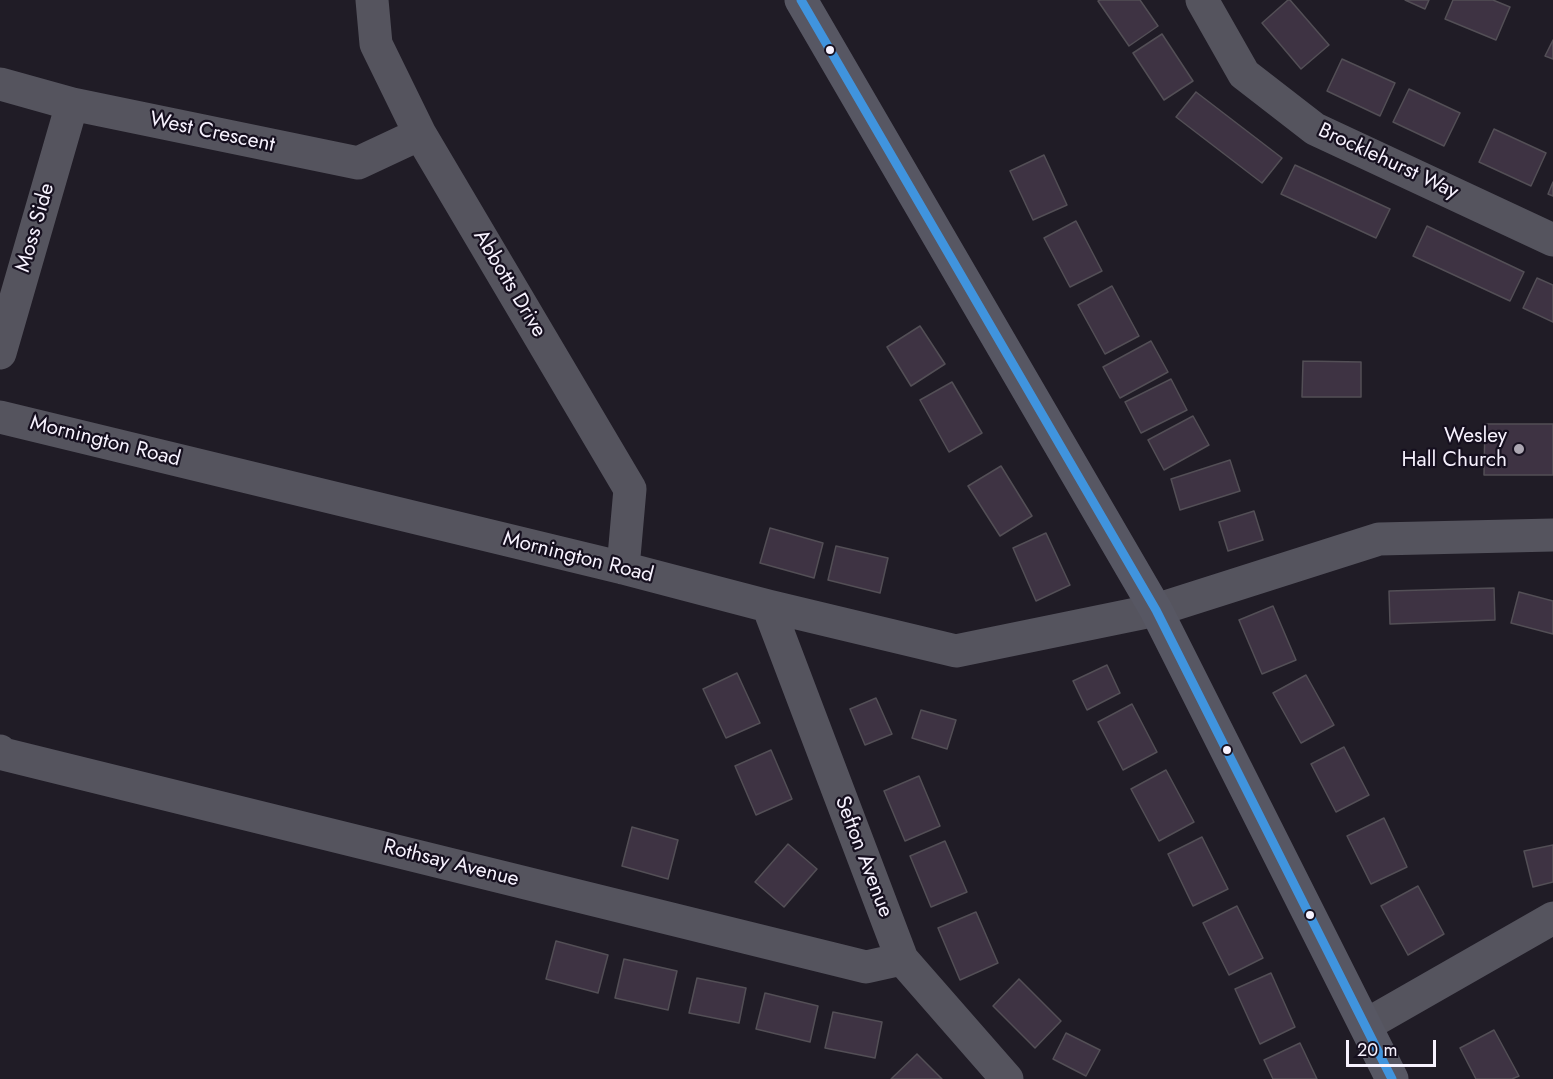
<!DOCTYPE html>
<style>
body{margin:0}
#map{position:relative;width:1553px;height:1079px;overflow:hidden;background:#201c26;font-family:Jost,sans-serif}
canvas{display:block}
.scale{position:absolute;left:1346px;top:1040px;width:90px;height:27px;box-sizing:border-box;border:3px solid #f7f2fe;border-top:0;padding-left:8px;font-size:18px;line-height:21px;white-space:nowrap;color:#f7f2fe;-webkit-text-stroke:4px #16101f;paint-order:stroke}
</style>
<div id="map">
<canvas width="1553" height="1079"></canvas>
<div class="scale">20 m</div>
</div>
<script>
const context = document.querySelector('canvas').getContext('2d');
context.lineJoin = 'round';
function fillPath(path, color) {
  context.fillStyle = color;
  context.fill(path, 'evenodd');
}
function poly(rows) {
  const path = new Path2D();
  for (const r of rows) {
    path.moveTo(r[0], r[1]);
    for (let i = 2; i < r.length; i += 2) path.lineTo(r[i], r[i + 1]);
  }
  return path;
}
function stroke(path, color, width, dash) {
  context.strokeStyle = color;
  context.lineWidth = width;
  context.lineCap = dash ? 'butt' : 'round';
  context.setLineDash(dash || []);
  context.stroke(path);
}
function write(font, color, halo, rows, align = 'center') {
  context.font = font + ' Jost,sans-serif';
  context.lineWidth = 4.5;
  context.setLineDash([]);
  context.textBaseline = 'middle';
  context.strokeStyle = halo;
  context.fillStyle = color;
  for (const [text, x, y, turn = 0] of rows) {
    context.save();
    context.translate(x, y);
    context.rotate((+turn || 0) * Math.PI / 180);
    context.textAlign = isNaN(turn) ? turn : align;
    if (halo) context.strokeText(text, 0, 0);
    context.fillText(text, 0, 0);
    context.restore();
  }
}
const building = poly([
 [1100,0,1140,0,1158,26,1129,46,1098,1,1100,0],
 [1288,0,1290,0,1329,45,1301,69,1262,23,1288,0],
 [1405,0,1429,0,1425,9,1405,0],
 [1453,0,1493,0,1510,7,1496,40,1445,19,1453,0],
 [1162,34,1193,81,1164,100,1133,53,1162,34],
 [1553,40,1553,59,1545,56,1553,40],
 [1342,59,1395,83,1380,116,1327,91,1342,59],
 [1409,89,1460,113,1444,146,1393,122,1409,89],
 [1196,92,1282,158,1262,183,1176,117,1196,92],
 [1494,129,1546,153,1531,186,1479,162,1494,129],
 [1044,155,1067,205,1033,220,1010,171,1044,155],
 [1295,165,1390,209,1376,238,1281,194,1295,165],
 [1553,182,1553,196,1548,194,1553,182],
 [1076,221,1102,271,1070,287,1044,238,1076,221],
 [1427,226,1524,272,1510,301,1413,256,1427,226],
 [1537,278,1553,285,1553,322,1523,308,1537,278],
 [1112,286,1139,336,1105,354,1078,305,1112,286],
 [920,326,945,364,911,386,887,347,920,326],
 [1151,341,1168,372,1120,398,1103,367,1151,341],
 [1303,361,1361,362,1361,397,1302,397,1303,361],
 [1171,379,1187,410,1141,433,1125,402,1171,379],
 [952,382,982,433,949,452,920,400,952,382],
 [1193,416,1209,445,1164,470,1148,440,1193,416],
 [1485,424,1553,424,1553,475,1484,475,1485,424],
 [1230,460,1240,491,1180,510,1171,479,1230,460],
 [1001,466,1032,516,1000,536,968,486,1001,466],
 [1254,511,1263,540,1228,551,1219,522,1254,511],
 [770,528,823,543,814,578,760,563,770,528],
 [1046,533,1070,585,1036,601,1013,548,1046,533],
 [836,546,888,558,880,593,828,580,836,546],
 [1494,588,1495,620,1390,624,1389,591,1494,588],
 [1519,592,1553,601,1553,634,1511,623,1519,592],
 [1273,606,1296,660,1262,674,1239,620,1273,606],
 [1107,665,1120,693,1087,710,1073,681,1107,665],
 [737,673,760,723,726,738,703,689,737,673],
 [1306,675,1334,725,1301,743,1273,693,1306,675],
 [876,698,892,734,865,745,850,709,876,698],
 [1132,704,1157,752,1123,770,1098,722,1132,704],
 [921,710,956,720,947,749,912,738,921,710],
 [1344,747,1369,795,1336,812,1311,764,1344,747],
 [771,750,792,799,756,815,735,766,771,750],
 [1166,770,1194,822,1159,841,1131,789,1166,770],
 [919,776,940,826,905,841,884,791,919,776],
 [1384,818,1407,867,1371,884,1347,836,1384,818],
 [632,827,678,840,668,879,622,866,632,827],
 [1202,837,1228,889,1193,906,1168,854,1202,837],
 [945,841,967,892,931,907,910,856,945,841],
 [788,844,817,869,784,907,755,882,788,844],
 [1553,845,1553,882,1533,887,1524,851,1553,845],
 [1418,886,1444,934,1408,955,1381,906,1418,886],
 [1237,906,1263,958,1229,975,1203,923,1237,906],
 [976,912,998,963,960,980,938,928,976,912],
 [556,941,608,955,598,993,546,979,556,941],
 [624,959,677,971,668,1010,615,998,624,959],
 [1271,973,1295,1027,1260,1044,1235,989,1271,973],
 [697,978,746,988,739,1023,689,1013,697,978],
 [1019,979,1061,1021,1035,1048,993,1006,1019,979],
 [765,993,818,1006,810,1042,756,1029,765,993],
 [833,1012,882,1022,875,1058,825,1048,833,1012],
 [1494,1030,1519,1076,1512,1079,1476,1079,1460,1048,1494,1030],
 [1066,1033,1100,1050,1086,1076,1053,1059,1066,1033],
 [1300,1043,1317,1079,1273,1079,1264,1060,1300,1043],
 [917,1054,942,1079,891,1079,917,1054]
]);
fillPath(building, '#3e3343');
stroke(building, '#534f56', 1.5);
stroke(poly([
 [372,0,376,44,420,134,630,489,623,568],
 [1202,0,1244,74,1315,129,1553,240],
 [0,84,72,104,358,163,420,134],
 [0,353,72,104],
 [0,417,623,568,768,606,956,651,1156,610,1379,539,1553,535],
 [768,606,902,959,1007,1079],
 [0,751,3,754,866,967,902,959],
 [1366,1025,1553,918]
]), '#55545e', 33);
stroke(poly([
 [801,0,1156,610,1392,1079]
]), '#575763', 33);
stroke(poly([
 [801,0,1156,610,1392,1079]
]), '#4094de', 9);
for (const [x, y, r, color] of [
 [830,50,5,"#f7f2fe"],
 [1519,449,6,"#aca7b2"],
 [1227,750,5,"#f7f2fe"],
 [1310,915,5,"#f7f2fe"]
]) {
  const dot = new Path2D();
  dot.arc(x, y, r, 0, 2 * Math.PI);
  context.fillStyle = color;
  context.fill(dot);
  stroke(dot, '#16101f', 2);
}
write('21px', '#f7f2fe', '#16101f', [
 ["West Crescent",212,133,12],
 ["Brocklehurst Way",1388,162,25],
 ["Moss Side",36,228,-74],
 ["Abbotts Drive",509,284,59],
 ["Mornington Road",105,442,14],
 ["Mornington Road",578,558,14],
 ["Sefton Avenue",863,857,69],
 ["Rothsay Avenue",451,864,14]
]);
write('21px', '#f7f2fe', '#16101f', [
 ["Wesley",1507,437],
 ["Hall Church",1507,461]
], 'right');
</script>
